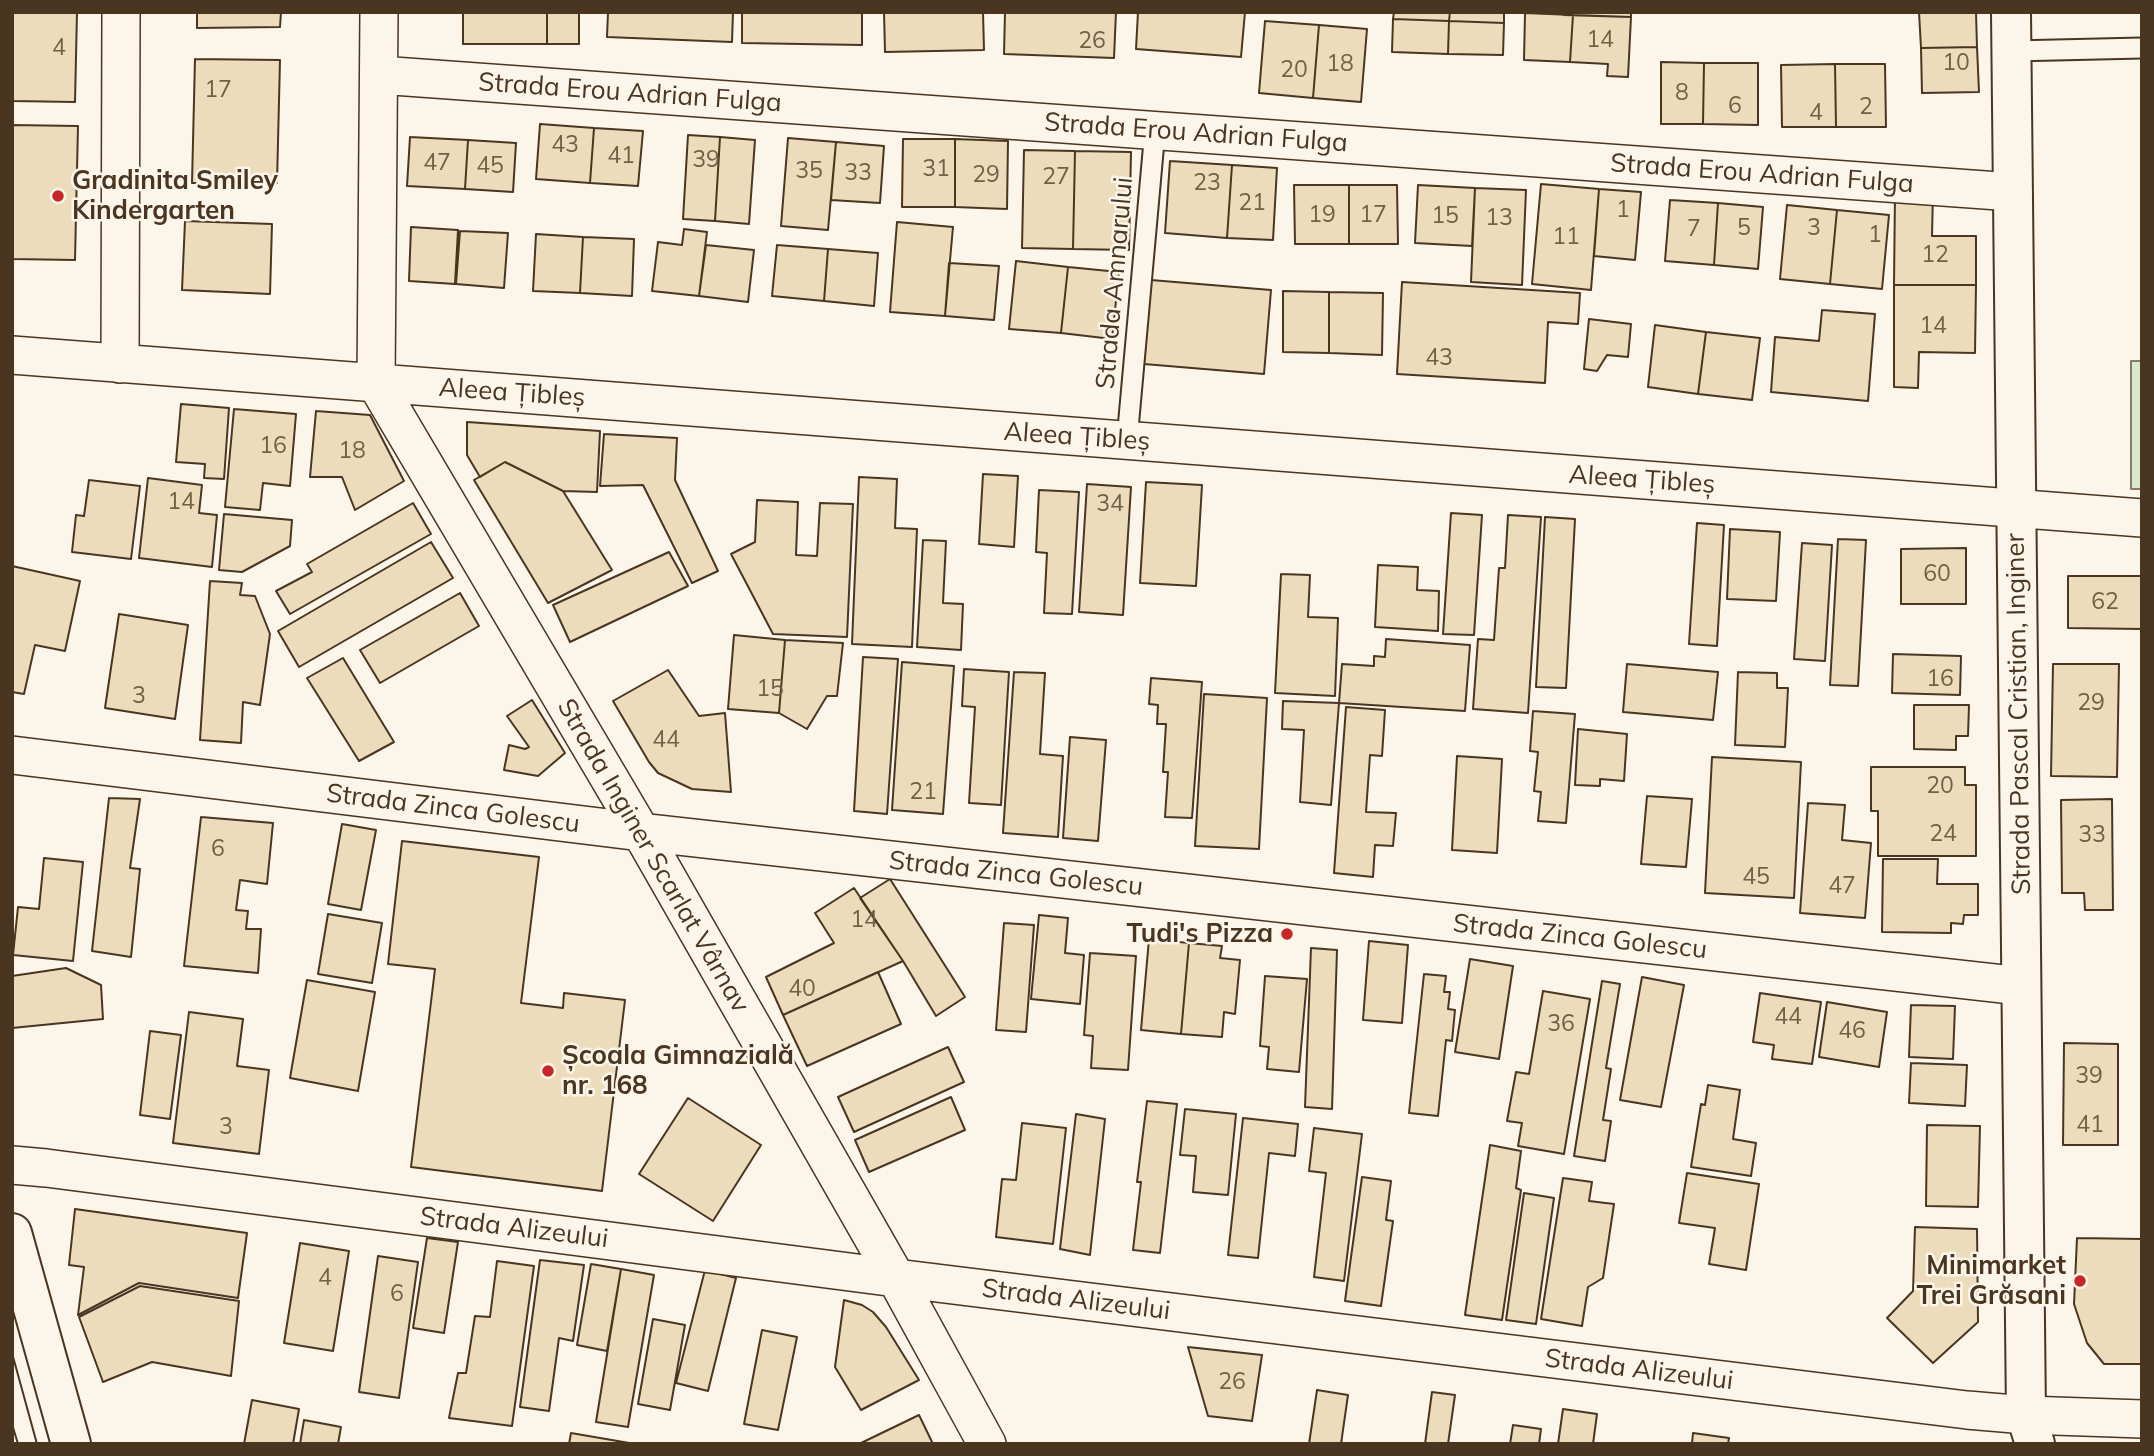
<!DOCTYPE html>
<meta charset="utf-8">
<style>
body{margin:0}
#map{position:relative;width:2154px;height:1456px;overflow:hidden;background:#fbf6e9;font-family:Mulish,sans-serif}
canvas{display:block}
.frame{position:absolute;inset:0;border:14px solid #4a3520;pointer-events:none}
</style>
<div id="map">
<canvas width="2154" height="1456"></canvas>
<div class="frame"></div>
</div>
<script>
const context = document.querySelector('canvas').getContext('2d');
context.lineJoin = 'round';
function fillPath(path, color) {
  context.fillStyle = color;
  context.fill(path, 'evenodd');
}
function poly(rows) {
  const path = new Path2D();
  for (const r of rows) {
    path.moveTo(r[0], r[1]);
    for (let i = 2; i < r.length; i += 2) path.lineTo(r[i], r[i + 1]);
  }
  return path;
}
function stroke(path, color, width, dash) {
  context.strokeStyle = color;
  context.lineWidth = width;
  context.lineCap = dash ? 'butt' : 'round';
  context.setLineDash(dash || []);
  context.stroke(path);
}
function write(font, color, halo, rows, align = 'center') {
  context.font = font + ' Mulish,sans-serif';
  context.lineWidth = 5;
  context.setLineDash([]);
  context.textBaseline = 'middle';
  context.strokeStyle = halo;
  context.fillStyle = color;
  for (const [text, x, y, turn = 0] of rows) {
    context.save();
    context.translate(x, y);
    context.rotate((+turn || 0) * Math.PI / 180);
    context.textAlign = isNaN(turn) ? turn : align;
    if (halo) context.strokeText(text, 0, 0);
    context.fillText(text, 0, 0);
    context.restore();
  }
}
const green = poly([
 [2131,361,2142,361,2142,489,2131,489,2131,361]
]);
fillPath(green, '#dce7d0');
stroke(green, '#887966', 2);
const building = poly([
 [12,12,77,12,75,102,12,101,12,12],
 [197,12,281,12,280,27,197,28,197,12],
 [463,12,547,12,547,44,463,44,463,12],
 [547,12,579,12,579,44,547,44,547,12],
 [608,12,733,12,732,42,607,37,608,12],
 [742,12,862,12,862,45,742,43,742,12],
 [884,12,983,12,984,50,885,52,884,12],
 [1005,12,1116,12,1114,58,1004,54,1005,12],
 [1138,12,1245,12,1241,57,1136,49,1138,12],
 [1394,12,1450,12,1449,21,1393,19,1394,12],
 [1450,12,1504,12,1504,23,1449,21,1450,12],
 [1563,12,1631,12,1631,17,1563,15,1563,12],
 [1919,12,1976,12,1977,47,1921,48,1919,12],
 [1525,13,1573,15,1570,62,1524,60,1525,13],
 [1573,15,1631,17,1628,77,1607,76,1608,64,1570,62,1573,15],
 [1393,19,1449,21,1448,54,1392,52,1393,19],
 [1265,21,1319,25,1313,98,1259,93,1265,21],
 [1449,21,1504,23,1503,55,1448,54,1449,21],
 [1319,25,1367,29,1361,102,1313,98,1319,25],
 [1977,47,1979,92,1922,93,1921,48,1977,47],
 [195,59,280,60,277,183,192,183,195,59],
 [1661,62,1704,63,1703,124,1661,124,1661,62],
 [1704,63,1758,63,1758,125,1703,124,1704,63],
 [1835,64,1885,64,1886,127,1836,127,1835,64],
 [1835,64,1836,127,1782,127,1781,65,1835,64],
 [540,124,594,128,590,183,536,179,540,124],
 [12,125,78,126,75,260,12,259,12,125],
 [594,128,643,131,638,186,590,183,594,128],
 [688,135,720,137,715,221,683,219,688,135],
 [410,137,468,140,465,189,407,186,410,137],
 [720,137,755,140,749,224,715,221,720,137],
 [788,138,836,142,828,230,781,226,788,138],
 [903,139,955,139,955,207,902,207,903,139],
 [955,139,1008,141,1007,209,955,207,955,139],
 [468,140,516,143,513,192,465,189,468,140],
 [836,142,884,146,880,203,831,200,836,142],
 [1024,150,1075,151,1073,249,1022,248,1024,150],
 [1075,151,1131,152,1129,250,1073,249,1075,151],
 [1170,161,1232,165,1227,238,1165,233,1170,161],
 [1232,165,1277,168,1273,240,1227,238,1232,165],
 [1541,184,1599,189,1591,290,1532,284,1541,184],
 [1294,185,1349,185,1349,244,1295,244,1294,185],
 [1349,185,1397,185,1398,244,1349,244,1349,185],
 [1418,185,1475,188,1472,246,1415,243,1418,185],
 [1475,188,1526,190,1522,285,1471,282,1475,188],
 [1599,189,1641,192,1635,260,1594,256,1599,189],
 [1895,192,1933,192,1932,236,1976,236,1976,285,1894,285,1895,192],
 [1670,200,1718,203,1714,265,1665,261,1670,200],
 [1718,203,1763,207,1758,269,1714,265,1718,203],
 [1787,205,1837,210,1830,284,1780,279,1787,205],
 [1837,210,1889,215,1882,289,1830,284,1837,210],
 [185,221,272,224,270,294,182,290,185,221],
 [897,222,953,227,945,316,890,312,897,222],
 [411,227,458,230,455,284,409,281,411,227],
 [684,229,707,232,699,296,652,291,658,242,682,245,684,229],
 [460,231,508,233,504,288,456,284,460,231],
 [536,234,583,237,580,293,533,291,536,234],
 [583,237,634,239,632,296,580,293,583,237],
 [706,245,754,250,748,302,699,296,706,245],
 [777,245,828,249,824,301,772,296,777,245],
 [828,249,878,253,874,306,824,301,828,249],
 [1016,261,1068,267,1061,333,1009,329,1016,261],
 [949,263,999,266,994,320,945,316,949,263],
 [1068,267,1119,272,1112,339,1061,333,1068,267],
 [1151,280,1271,290,1264,374,1144,364,1151,280],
 [1402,282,1580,293,1578,324,1548,322,1545,383,1397,374,1402,282],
 [1894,285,1976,285,1975,353,1919,352,1918,388,1894,387,1894,285],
 [1283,291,1329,292,1329,353,1283,352,1283,291],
 [1329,292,1383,293,1382,355,1329,353,1329,292],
 [1822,310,1875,314,1868,401,1771,392,1775,337,1819,341,1822,310],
 [1589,319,1631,324,1628,357,1607,355,1597,371,1584,369,1589,319],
 [1655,325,1706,332,1698,394,1648,387,1655,325],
 [1706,332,1760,338,1752,400,1698,394,1706,332],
 [181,404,229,408,224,479,204,478,205,464,176,462,181,404],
 [234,409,296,414,290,486,263,483,260,510,225,507,234,409],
 [316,411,370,415,404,481,355,510,342,477,310,477,316,411],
 [467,422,600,431,597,492,563,491,505,462,480,477,467,455,467,422],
 [604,434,677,438,675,480,718,571,692,583,643,485,600,486,604,434],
 [505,462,563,491,612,570,548,603,474,480,505,462],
 [983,474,1018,476,1014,547,979,544,983,474],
 [859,477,897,479,895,528,917,529,912,647,852,644,859,477],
 [148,478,202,485,199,513,217,515,212,567,139,558,148,478],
 [89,480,140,486,131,559,72,552,76,515,84,516,89,480],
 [1146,482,1202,485,1196,586,1140,583,1146,482],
 [1087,484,1131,487,1123,615,1079,612,1087,484],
 [1039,490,1079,492,1072,614,1044,613,1047,553,1036,552,1039,490],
 [757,500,798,502,796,555,817,556,820,503,853,504,847,637,773,634,731,554,755,542,757,500],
 [413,503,431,534,290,614,276,591,312,572,307,564,413,503],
 [1451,513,1482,515,1474,635,1443,634,1451,513],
 [224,514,292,520,290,546,242,572,219,570,224,514],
 [1508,515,1541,517,1528,713,1473,709,1478,639,1494,640,1499,568,1505,568,1508,515],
 [1545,517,1575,519,1566,688,1536,687,1545,517],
 [1697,523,1724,525,1717,646,1689,644,1697,523],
 [1730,529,1780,532,1776,601,1727,599,1730,529],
 [1838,539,1866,540,1858,686,1830,685,1838,539],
 [923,540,946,541,943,603,963,604,961,650,917,647,923,540],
 [431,542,453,578,299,667,278,631,431,542],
 [1802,543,1832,545,1825,661,1794,659,1802,543],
 [1966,548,1966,604,1901,604,1901,549,1966,548],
 [669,552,688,586,570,642,553,605,669,552],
 [1378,565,1418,567,1417,590,1439,591,1438,631,1375,627,1378,565],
 [12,566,80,581,65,651,35,645,24,694,12,692,12,566],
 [1281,574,1310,575,1308,617,1338,618,1335,696,1275,693,1281,574],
 [2068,576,2142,576,2142,629,2068,628,2068,576],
 [210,581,242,583,240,595,255,596,270,634,260,705,243,702,241,743,200,740,210,581],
 [460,593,479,626,380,683,360,650,460,593],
 [119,614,188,625,175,719,105,708,119,614],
 [734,635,785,640,779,713,728,709,734,635],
 [1386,639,1470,645,1465,711,1339,703,1342,664,1374,666,1374,656,1385,657,1386,639],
 [785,640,843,643,837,696,827,696,807,729,779,713,785,640],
 [1893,654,1961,656,1960,695,1892,693,1893,654],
 [863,657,898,659,887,814,854,811,863,657],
 [343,658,394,742,359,761,307,678,343,658],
 [902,662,954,666,943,814,892,810,902,662],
 [1627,664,1718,672,1713,720,1623,712,1627,664],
 [2053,664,2119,664,2117,777,2051,776,2053,664],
 [964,669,1009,672,1001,805,969,803,975,707,962,706,964,669],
 [668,670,699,716,725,713,731,792,692,789,658,773,649,762,613,701,668,670],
 [1014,672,1045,673,1040,754,1063,756,1058,837,1003,833,1014,672],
 [1738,672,1777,673,1777,688,1788,688,1785,747,1735,745,1738,672],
 [1151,678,1202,682,1192,818,1165,817,1168,772,1163,772,1166,724,1157,724,1158,705,1149,704,1151,678],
 [1204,694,1267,698,1259,849,1195,846,1204,694],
 [532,700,565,753,538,776,504,770,509,745,525,749,529,747,507,716,532,700],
 [1283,701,1339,703,1331,805,1300,802,1304,730,1282,729,1283,701],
 [1914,705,1969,705,1968,736,1956,736,1956,750,1914,749,1914,705],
 [1346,707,1385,710,1382,756,1370,755,1366,812,1396,813,1393,846,1375,845,1373,877,1334,873,1346,707],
 [1533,711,1575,714,1566,823,1538,821,1541,792,1534,791,1538,752,1530,751,1533,711],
 [1578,729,1627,734,1624,781,1600,779,1600,786,1575,785,1578,729],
 [1070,737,1106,740,1098,841,1063,838,1070,737],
 [1457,756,1502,759,1497,853,1452,850,1457,756],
 [1712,757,1801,762,1794,898,1705,893,1712,757],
 [1871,767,1965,767,1965,785,1976,785,1976,856,1878,856,1878,811,1871,811,1871,767],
 [1647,796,1692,799,1686,867,1641,864,1647,796],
 [109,798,140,799,130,868,140,869,131,957,92,951,109,798],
 [2112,799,2113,910,2085,910,2084,893,2062,893,2061,800,2112,799],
 [1808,803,1845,805,1842,840,1871,843,1865,918,1800,913,1808,803],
 [201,817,273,823,267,884,240,880,236,910,248,911,246,929,261,929,258,973,184,966,201,817],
 [342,824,376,830,361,910,328,904,342,824],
 [402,841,539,857,521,1003,563,1008,564,993,625,1000,602,1191,411,1167,435,969,388,964,402,841],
 [44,858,83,862,73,961,13,955,18,907,39,909,44,858],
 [1883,859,1938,859,1937,884,1978,884,1978,915,1964,915,1963,924,1951,923,1951,933,1882,932,1883,859],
 [890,879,965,997,936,1016,903,961,860,898,890,879],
 [854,888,903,961,783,1015,766,977,834,943,815,913,854,888],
 [328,914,382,923,372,983,318,974,328,914],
 [1039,915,1068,918,1065,953,1084,955,1080,1004,1031,999,1039,915],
 [1004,923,1034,925,1026,1032,996,1030,1004,923],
 [1149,939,1189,943,1181,1034,1141,1030,1149,939],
 [1369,941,1408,945,1402,1023,1363,1020,1369,941],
 [1189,943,1222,946,1220,958,1240,960,1235,1014,1224,1012,1222,1037,1181,1034,1189,943],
 [1311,948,1337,950,1332,1109,1305,1107,1311,948],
 [1090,953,1136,956,1128,1070,1091,1068,1093,1036,1084,1035,1090,953],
 [1470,959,1513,966,1499,1059,1455,1052,1470,959],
 [66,968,101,985,103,1019,12,1028,12,976,66,968],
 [878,972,901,1024,807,1066,783,1015,878,972],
 [1424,974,1446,976,1444,992,1450,992,1448,1009,1455,1010,1452,1041,1446,1040,1438,1116,1409,1113,1424,974],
 [1265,976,1307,979,1299,1072,1267,1069,1269,1047,1260,1046,1265,976],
 [1642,977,1684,985,1661,1107,1620,1100,1642,977],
 [307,980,375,992,358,1091,290,1078,307,980],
 [1602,981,1620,984,1606,1068,1611,1069,1603,1120,1611,1121,1605,1161,1574,1156,1602,981],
 [1543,991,1590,999,1564,1154,1518,1146,1522,1123,1507,1121,1516,1072,1529,1074,1543,991],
 [1760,993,1821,1002,1812,1064,1772,1059,1774,1045,1753,1042,1760,993],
 [1827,1002,1887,1012,1879,1067,1819,1057,1827,1002],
 [1911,1005,1955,1006,1953,1059,1909,1057,1911,1005],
 [189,1012,243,1019,237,1066,269,1070,259,1154,173,1143,189,1012],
 [150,1031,181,1035,170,1119,140,1115,150,1031],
 [2064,1043,2118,1044,2118,1145,2063,1145,2064,1043],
 [948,1047,964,1082,854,1132,838,1097,948,1047],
 [1911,1063,1967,1065,1965,1106,1909,1103,1911,1063],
 [1708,1085,1740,1090,1733,1139,1756,1143,1751,1176,1691,1167,1701,1104,1705,1105,1708,1085],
 [951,1097,965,1130,869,1172,855,1140,951,1097],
 [688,1098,761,1145,713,1221,639,1174,688,1098],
 [1147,1101,1177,1104,1160,1253,1133,1250,1141,1182,1137,1182,1147,1101],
 [1185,1109,1236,1114,1228,1195,1193,1192,1196,1156,1180,1155,1185,1109],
 [1076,1114,1105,1119,1090,1255,1060,1249,1076,1114],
 [1243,1118,1298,1124,1295,1156,1269,1153,1258,1258,1228,1255,1243,1118],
 [1022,1123,1066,1128,1053,1244,996,1237,1002,1179,1016,1180,1022,1123],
 [1927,1125,1980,1126,1978,1207,1926,1206,1927,1125],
 [1314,1128,1362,1134,1344,1281,1314,1277,1326,1173,1309,1171,1314,1128],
 [1490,1145,1521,1151,1516,1188,1521,1190,1502,1320,1465,1315,1490,1145],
 [1687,1173,1759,1184,1746,1270,1709,1264,1715,1228,1679,1223,1687,1173],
 [1362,1177,1391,1181,1386,1220,1393,1221,1381,1306,1345,1301,1362,1177],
 [1563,1178,1592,1182,1589,1201,1614,1204,1603,1278,1588,1287,1582,1326,1541,1319,1563,1178],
 [1524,1193,1554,1198,1536,1324,1506,1320,1524,1193],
 [75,1209,247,1233,238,1298,139,1283,78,1315,84,1267,69,1265,75,1209],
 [1915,1227,1977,1229,1978,1322,1933,1363,1887,1318,1913,1291,1915,1227],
 [427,1238,458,1242,444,1333,413,1328,427,1238],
 [2077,1238,2142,1239,2142,1364,2104,1364,2087,1343,2074,1304,2077,1238],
 [300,1243,349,1251,333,1351,284,1343,300,1243],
 [378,1256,418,1262,399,1398,359,1392,378,1256],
 [540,1260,584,1265,573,1341,559,1338,549,1411,520,1407,540,1260],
 [497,1261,534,1266,512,1426,449,1418,458,1373,466,1373,475,1316,490,1317,497,1261],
 [591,1264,621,1269,607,1351,577,1345,591,1264],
 [621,1269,654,1275,628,1427,596,1422,621,1269],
 [705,1270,736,1278,708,1391,676,1383,705,1270],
 [140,1286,239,1301,231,1376,152,1362,103,1382,79,1317,140,1286],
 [844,1300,862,1305,873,1312,886,1327,919,1380,861,1410,835,1367,844,1300],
 [653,1319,685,1325,670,1410,638,1404,653,1319],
 [762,1330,797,1337,778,1430,744,1424,762,1330],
 [1188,1347,1262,1355,1252,1421,1208,1416,1188,1347],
 [1317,1390,1348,1395,1341,1444,1309,1444,1317,1390],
 [1432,1392,1455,1395,1448,1444,1425,1444,1432,1392],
 [252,1400,299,1409,293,1444,244,1444,252,1400],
 [1563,1409,1597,1414,1593,1444,1558,1444,1563,1409],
 [919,1415,933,1444,859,1444,919,1415],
 [304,1420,341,1427,338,1444,300,1444,304,1420],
 [1513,1425,1541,1429,1539,1444,1510,1444,1513,1425],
 [571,1433,635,1444,569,1444,571,1433],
 [1693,1433,1729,1438,1728,1444,1692,1444,1693,1433]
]);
fillPath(building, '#ecdcbc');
stroke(building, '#4a3520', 2);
const service = poly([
 [2012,51,2142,48],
 [1127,440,1155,130]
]);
const minor = poly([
 [379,12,376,383,641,832,896,1278,987,1444],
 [379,75,2013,192],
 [12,355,2142,518],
 [120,364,121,12],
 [12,755,641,832,2021,986],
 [12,1165,46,1168,896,1278,1967,1410,2026,1415,2142,1419]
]);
const tertiary = poly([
 [2011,12,2026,1415,2035,1444]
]);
const secondary = poly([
 [12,1233,71,1444]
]);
stroke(service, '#4a3520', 23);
stroke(minor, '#4a3520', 40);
stroke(tertiary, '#4a3520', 42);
stroke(secondary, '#4a3520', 42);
stroke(service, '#fbf6e9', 19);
stroke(minor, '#fbf6e9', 37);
stroke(tertiary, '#fbf6e9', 38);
stroke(secondary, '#fbf6e9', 38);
stroke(poly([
 [12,1353,37,1444],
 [12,1424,18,1444]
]), '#4a3520', 2);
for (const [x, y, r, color] of [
 [58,196,7,"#c62828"],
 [1287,934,7,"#c62828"],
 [548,1071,7,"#c62828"],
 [2080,1281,7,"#c62828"]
]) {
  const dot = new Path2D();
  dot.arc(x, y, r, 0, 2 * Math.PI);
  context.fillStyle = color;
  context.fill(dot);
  stroke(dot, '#fbf6e9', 2.5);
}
write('23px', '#725f47', null, [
 ["14",1600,40],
 ["26",1092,41],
 ["4",59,48],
 ["10",1956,63],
 ["18",1340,64],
 ["20",1294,70],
 ["17",218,90],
 ["8",1682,93],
 ["6",1735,106],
 ["2",1866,107],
 ["4",1816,113],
 ["43",565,145],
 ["41",621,156],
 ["39",706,160],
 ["47",437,163],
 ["45",490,166],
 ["31",936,169],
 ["35",809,171],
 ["33",858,173],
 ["29",986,175],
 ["27",1056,177],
 ["23",1207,183],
 ["21",1252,203],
 ["1",1623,210],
 ["19",1322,215],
 ["17",1373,215],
 ["15",1445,216],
 ["13",1499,218],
 ["5",1744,228],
 ["3",1814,228],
 ["7",1694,229],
 ["1",1875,235],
 ["11",1566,237],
 ["12",1935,255],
 ["14",1933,326],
 ["43",1439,358],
 ["16",273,446],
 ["18",352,451],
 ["14",181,502],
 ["34",1110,504],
 ["60",1937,574],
 ["62",2105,602],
 ["16",1940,679],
 ["15",770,689],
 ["3",139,696],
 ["29",2091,703],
 ["44",666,740],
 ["20",1940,786],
 ["21",923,792],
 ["24",1943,834],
 ["33",2092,835],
 ["6",218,849],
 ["45",1756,877],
 ["47",1842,886],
 ["14",864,920],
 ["40",802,989],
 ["44",1788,1017],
 ["36",1561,1024],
 ["46",1852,1031],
 ["39",2089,1076],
 ["41",2090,1125],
 ["3",226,1127],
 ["4",325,1278],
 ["6",397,1294],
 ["26",1232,1382]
]);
write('26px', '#4a3520', '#fbf6e9', [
 ["Strada Erou Adrian Fulga",630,93,4],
 ["Strada Erou Adrian Fulga",1196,133,4],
 ["Strada Erou Adrian Fulga",1762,174,4],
 ["Strada Amnarului",1115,283,-85],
 ["Aleea Țibleș",512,393,4],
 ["Aleea Țibleș",1077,437,4],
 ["Aleea Țibleș",1642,480,4],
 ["Strada Pascal Cristian, Inginer",2019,714,-91],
 ["Strada Zinca Golescu",453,809,7],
 ["Strada Inginer Scarlat Vârnav",653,856,60],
 ["Strada Zinca Golescu",1016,874,6],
 ["Strada Zinca Golescu",1580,937,6],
 ["Strada Alizeului",514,1228,7],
 ["Strada Alizeului",1076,1300,7],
 ["Strada Alizeului",1639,1370,7]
]);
write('bold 26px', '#4a3520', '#fbf6e9', [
 ["Gradinita Smiley",72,181],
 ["Kindergarten",72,211],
 ["Tudi's Pizza",1273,934,"right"],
 ["Școala Gimnazială",562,1056],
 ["nr. 168",562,1086],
 ["Minimarket",2066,1266,"right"],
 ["Trei Grăsani",2066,1296,"right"]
], 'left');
</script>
